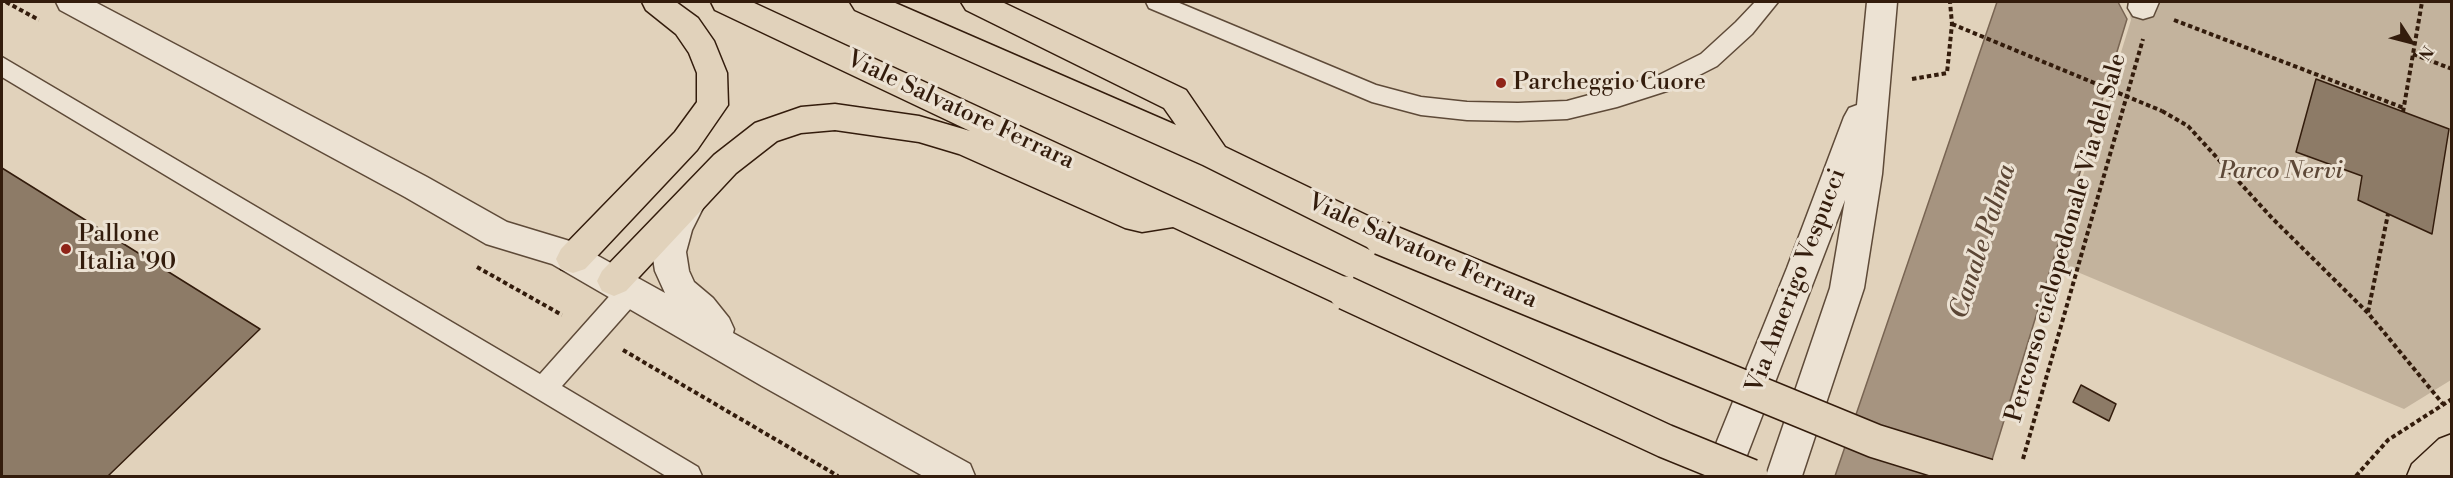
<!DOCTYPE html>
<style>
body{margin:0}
#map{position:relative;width:2453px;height:478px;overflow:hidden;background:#e1d2bb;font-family:"Libre Bodoni",serif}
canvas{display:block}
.frame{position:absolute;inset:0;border:3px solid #331c0c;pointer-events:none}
.north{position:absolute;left:2381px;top:12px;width:60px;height:60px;-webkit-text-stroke:4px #ece2d3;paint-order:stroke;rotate:126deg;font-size:16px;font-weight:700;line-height:24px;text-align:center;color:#331c0c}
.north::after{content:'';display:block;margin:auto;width:21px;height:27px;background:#331c0c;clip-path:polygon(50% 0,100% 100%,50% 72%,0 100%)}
</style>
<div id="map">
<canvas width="2453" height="478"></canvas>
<div class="frame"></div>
<div class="north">N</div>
</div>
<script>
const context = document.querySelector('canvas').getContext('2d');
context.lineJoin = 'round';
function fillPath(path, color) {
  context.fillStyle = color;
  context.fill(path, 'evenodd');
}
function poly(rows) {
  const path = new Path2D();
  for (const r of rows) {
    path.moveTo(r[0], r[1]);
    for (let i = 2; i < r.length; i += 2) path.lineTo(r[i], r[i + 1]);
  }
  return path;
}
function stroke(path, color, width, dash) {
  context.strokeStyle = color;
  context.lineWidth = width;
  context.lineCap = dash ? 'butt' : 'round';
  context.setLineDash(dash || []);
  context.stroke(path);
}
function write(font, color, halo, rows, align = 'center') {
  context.font = font + ' "Libre Bodoni",serif';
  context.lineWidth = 6;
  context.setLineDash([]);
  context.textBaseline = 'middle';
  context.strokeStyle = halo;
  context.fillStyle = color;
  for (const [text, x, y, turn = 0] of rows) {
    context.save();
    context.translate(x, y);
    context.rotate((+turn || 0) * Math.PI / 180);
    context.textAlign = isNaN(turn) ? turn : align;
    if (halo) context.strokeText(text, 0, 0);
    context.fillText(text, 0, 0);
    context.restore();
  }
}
fillPath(poly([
 [2127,2,2451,2,2451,380,2404,409,2056,263,2131,20]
]), '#c3b39d');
const water = poly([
 [1997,2,2118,2,2127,19,1987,476,1835,476,1997,2]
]);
fillPath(water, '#a69480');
stroke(water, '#786452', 1.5);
const building = poly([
 [2316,79,2449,129,2432,234,2358,200,2362,176,2296,152,2316,79],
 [2,168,260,329,108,476,2,476,2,168],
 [2081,385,2116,404,2109,421,2073,402,2081,385]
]);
fillPath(building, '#8d7b67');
stroke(building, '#331c0c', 1.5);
const service = poly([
 [1146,2,1177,2,1376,85,1421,97,1467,102,1518,103,1567,101,1655,77,1701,54,1736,22,1755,2,1778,2,1752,34,1717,66,1670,90,1617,107,1567,119,1518,121,1467,120,1421,115,1372,102,1149,8,1146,2],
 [2,57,540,374,622,282,631,279,640,282,643,290,640,298,562,386,698,467,702,476,666,476,2,77,2,57]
]);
const pedestrian = poly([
 [2129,2,2159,2,2153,16,2143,19,2133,16,2128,8,2129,2]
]);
const minor = poly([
 [56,2,95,2,427,177,507,222,573,242,665,293,655,271,652,252,660,228,679,192,690,188,701,192,706,202,692,230,686,252,689,271,694,282,713,298,729,318,734,329,733,333,970,464,975,476,923,476,762,386,552,264,486,244,405,197,60,10,56,2],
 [1867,2,1897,2,1882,174,1864,288,1802,476,1766,476,1830,288,1845,200,1739,476,1703,476,1787,268,1844,117,1849,108,1857,105,1867,2]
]);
const trunk = poly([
 [642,2,676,2,698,18,714,41,727,73,728,105,697,150,585,269,573,273,561,269,556,259,561,249,675,132,697,102,697,73,689,53,676,34,646,10,642,2],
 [711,2,752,2,1358,283,1363,293,1358,303,1346,308,1173,227,1142,232,1125,228,959,154,919,142,835,130,801,133,777,141,736,173,626,291,614,296,602,291,597,281,602,271,714,155,755,123,801,107,835,104,919,116,970,131,715,10,711,2],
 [850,2,893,2,1176,125,1164,108,966,10,961,2,1002,2,1186,90,1225,147,1393,228,1397,238,1393,248,1381,252,1369,248,1203,165,855,10,850,2],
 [2452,434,2452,475,2407,476,2412,464,2439,439,2452,434]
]);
stroke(service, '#5e4a38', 3);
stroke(pedestrian, '#5e4a38', 3);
stroke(minor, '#5e4a38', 3);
stroke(trunk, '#331c0c', 3);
stroke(poly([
 [6,2,39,20],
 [2174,20,2404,108],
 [2413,54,2452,69],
 [1912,79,1947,73,1952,24,1950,2],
 [2162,111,2188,126,2272,218,2368,313,2443,404],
 [2403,112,2422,2],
 [477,267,562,315],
 [2368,312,2388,214],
 [623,350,838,476],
 [2023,459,2143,39],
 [2356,476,2388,440,2452,399]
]), '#331c0c', 4, [4.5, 3]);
fillPath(service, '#ece2d3');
fillPath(pedestrian, '#ece2d3');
fillPath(minor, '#ece2d3');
fillPath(trunk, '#e1d2bb');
const trunkBridge = poly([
 [1381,238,1875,441,1988,476],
 [1346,293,1665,441,1751,476]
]);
stroke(trunkBridge, '#331c0c', 36, []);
stroke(poly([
 [1952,24,2162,111]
]), '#331c0c', 4, [4.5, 3]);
stroke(trunkBridge, '#e1d2bb', 33);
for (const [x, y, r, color] of [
 [1501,83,6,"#8f2418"],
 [66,249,6,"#8f2418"]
]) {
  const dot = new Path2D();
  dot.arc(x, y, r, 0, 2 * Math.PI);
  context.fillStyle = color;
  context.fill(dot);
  stroke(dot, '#ece2d3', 2);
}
write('24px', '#331c0c', '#ece2d3', [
 ["Parcheggio Cuore",1513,83],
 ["Pallone",78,235],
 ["Italia '90",78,263]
], 'left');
write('24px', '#331c0c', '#ece2d3', [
 ["Viale Salvatore Ferrara",960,111,25],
 ["Percorso ciclopedonale Via del Sale",2067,238,-74],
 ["Viale Salvatore Ferrara",1422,252,24],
 ["Via Amerigo Vespucci",1797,281,-69]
]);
write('italic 24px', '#5e4938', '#ece2d3', [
 ["Parco Nervi",2281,172]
]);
write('italic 26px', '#5b4635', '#ece2d3', [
 ["Canale Palma",1984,242,-72]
]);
</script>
